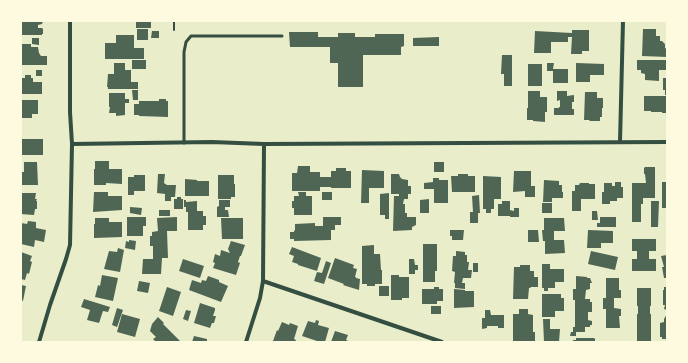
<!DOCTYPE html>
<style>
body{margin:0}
#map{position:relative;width:688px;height:363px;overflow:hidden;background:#e9edc9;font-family:"Titillium Web",sans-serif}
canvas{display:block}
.frame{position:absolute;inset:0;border:22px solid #fefae0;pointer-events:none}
</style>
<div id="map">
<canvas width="688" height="363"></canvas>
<div class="frame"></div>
</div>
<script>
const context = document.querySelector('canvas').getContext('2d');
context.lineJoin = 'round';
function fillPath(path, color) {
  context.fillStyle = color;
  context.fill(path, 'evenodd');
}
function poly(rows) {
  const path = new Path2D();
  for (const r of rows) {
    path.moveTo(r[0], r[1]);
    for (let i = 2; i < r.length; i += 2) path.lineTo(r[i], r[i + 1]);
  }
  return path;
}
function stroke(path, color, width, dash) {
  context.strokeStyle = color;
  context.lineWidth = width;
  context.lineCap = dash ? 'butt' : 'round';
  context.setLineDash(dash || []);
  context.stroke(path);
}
fillPath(poly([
 [21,21,43,21,42,24,38,25,38,28,42,28,43,29,43,34,42,34,42,35,21,35],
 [136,21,151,21,151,28,136,28],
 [137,29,148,29,148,40,137,40],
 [643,29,656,29,656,36,660,36,660,41,662,41,665,44,665,48,667,49,667,57,642,56],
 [572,30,589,30,589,51,582,51,582,54,571,54,572,37,568,37,568,42,551,42,551,53,534,53,535,31,572,33],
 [152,31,159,31,159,38,151,38],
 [289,32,318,32,318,37,338,37,338,33,355,33,355,37,375,37,375,34,404,34,404,46,401,47,401,55,363,55,363,87,338,87,338,63,330,63,330,47,290,47],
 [116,35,134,35,134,48,144,48,144,59,105,59,105,43,116,43],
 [439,37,439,46,413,46,413,38],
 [32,38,39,38,39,45,32,44],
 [22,44,31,44,31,47,38,47,39,53,41,56,47,56,47,65,21,65,21,47,22,47],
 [502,55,512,55,512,86,504,86,504,74,501,74],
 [132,60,146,60,146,69,132,69],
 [637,60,667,60,667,70,659,70,659,81,645,80,645,74,641,73,641,70,637,70],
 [114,63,125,63,125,70,131,70,131,82,138,82,138,89,108,89,108,87,107,87,108,74,114,74],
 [547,63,554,63,553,69,568,69,568,83,553,83,553,71,547,71],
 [576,63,604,64,604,75,590,75,590,82,576,82],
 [528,64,542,64,542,86,528,86],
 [36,70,42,70,42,76,36,76],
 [25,75,31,75,31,78,33,78,33,82,42,82,42,94,21,94,21,80,22,78,25,78],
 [663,78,667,78,667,95,665,95,665,90,663,90],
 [132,90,138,90,138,100,133,100],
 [528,91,540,91,540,97,547,97,547,112,545,112,545,122,533,121,533,120,527,120,527,108,528,108],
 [557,91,567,91,567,96,574,95,574,102,572,102,572,109,574,109,574,115,554,115,554,108,559,108,559,107,560,107,560,100,557,101],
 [585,92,597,92,597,98,603,98,603,108,602,108,602,117,600,117,600,121,589,121,590,120,584,120],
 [109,93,125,93,125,99,129,99,129,103,125,103,125,115,116,116,116,113,109,113,110,107,109,107],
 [644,96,667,96,667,113,662,113,662,112,651,112,651,111,644,111],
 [159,99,166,99,166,101,168,101,168,117,139,116,139,115,134,115,134,104,139,104,139,101,159,101],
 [21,100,38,100,38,114,32,114,32,118,21,118],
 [21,139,43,139,43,155,21,155],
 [95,161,109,161,109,169,122,169,122,184,106,183,106,185,94,185,94,169,95,169],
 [24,162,37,162,38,185,21,185,21,172,24,172],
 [434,162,444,162,444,172,434,172],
 [298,166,310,166,310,172,320,172,320,177,331,177,331,171,336,171,336,168,346,168,346,171,351,171,351,188,331,188,331,187,320,187,320,191,292,191,292,173,297,173],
 [645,167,655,167,655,198,643,198,643,204,641,204,641,222,632,222,632,183,646,183,645,174,644,174,644,168],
 [362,170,384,171,384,188,369,188,369,203,361,203],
 [514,171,531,171,531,186,535,186,535,197,525,197,525,191,513,192],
 [158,174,165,174,164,183,167,185,176,185,175,197,171,197,171,201,165,201,165,194,157,193],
 [391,174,399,174,400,177,402,179,408,180,408,186,411,186,411,194,408,194,408,199,404,199,403,204,405,204,405,213,407,213,407,217,416,217,416,225,412,227,412,230,393,231,394,196,399,196,399,194,391,194],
 [458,174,468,174,468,176,475,176,475,192,452,192,451,176,458,176],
 [134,175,145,175,145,191,134,191,134,195,128,195,128,177,134,177],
 [218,175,234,175,234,184,235,184,235,197,231,197,231,199,218,199],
 [483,176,501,177,501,199,494,199,494,209,491,209,491,213,486,213,486,209,483,209],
 [433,178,439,178,439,180,448,180,448,203,434,203,434,189,424,189,424,183,433,182],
 [185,179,197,180,197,181,209,181,209,196,185,196],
 [544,180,559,181,559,185,562,185,562,192,563,192,563,198,552,198,552,202,543,202],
 [615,182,621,182,621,187,623,187,623,198,617,198,617,201,610,201,610,204,602,204,602,192,604,192,604,183,612,183,612,186,615,186],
 [662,182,667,182,667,208,662,208],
 [580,183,589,183,589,184,595,184,595,199,581,199,581,211,572,211,572,191,575,191,575,185,579,185],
 [94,192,108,192,108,196,122,196,122,210,93,212],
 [298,192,306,192,306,196,312,196,312,215,294,215,294,208,292,208,292,201,294,201,294,196,299,196],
 [322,192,332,192,332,200,322,200],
 [21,193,36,193,35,199,37,199,36,201,37,201,37,209,35,209,34,215,21,214],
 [389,193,389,219,385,219,385,215,380,215,380,194],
 [479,195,480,213,478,213,478,223,470,223,470,212,473,212,472,196],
 [177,197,181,197,181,199,183,199,183,209,174,209,174,199,177,199],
 [429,199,429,213,420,213,420,200],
 [184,200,186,200,186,202,197,201,197,211,203,211,203,216,206,216,206,225,203,225,203,230,188,230,188,212,186,212,186,207,184,207],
 [219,200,230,200,230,207,225,207,225,210,228,210,229,217,217,217,217,207,219,206],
 [502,201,510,201,510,210,514,211,514,208,519,208,519,217,510,217,510,216,498,216,498,204,502,204],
 [651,201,659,201,658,227,651,227],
 [542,203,552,203,552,213,542,213],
 [130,207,142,208,141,215,130,213],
 [159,210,170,210,170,216,159,216],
 [592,211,597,211,598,220,592,220],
 [127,217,146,217,146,226,143,226,143,236,127,236],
 [177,217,177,231,167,231,168,258,162,258,161,274,142,274,143,259,153,259,153,246,150,246,150,236,152,236,152,232,158,231,157,218],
 [323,217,341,217,341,225,335,225,335,230,331,230,331,240,294,241,294,239,290,239,290,232,294,232,294,231,295,230,295,224,315,223,315,226,323,226],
 [600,217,616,217,616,227,597,227,597,223,600,223],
 [95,218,109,218,109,222,122,222,122,237,94,238,94,224,95,224],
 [221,218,243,218,243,239,222,239],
 [544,218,564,218,565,231,554,231,554,240,564,240,565,253,545,254,545,241,543,241,542,230,544,230],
 [28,221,36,222,36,228,46,230,44,242,35,240,34,247,21,244,21,223,27,224],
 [450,230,464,230,463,240,452,240,452,236,450,236],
 [528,230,538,230,539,242,528,242],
 [588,230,613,231,613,243,601,243,601,248,587,248],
 [632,239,656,239,656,251,649,251,649,259,656,259,656,271,632,271,632,259,637,259,637,251,632,251],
 [129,240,136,241,135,250,125,248,126,241,129,242],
 [231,241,245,245,241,256,240,256,238,262,240,263,236,275,213,268,215,263,213,262,215,254,220,256,221,250,230,253,228,249],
 [423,244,437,244,437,271,435,271,435,282,423,282],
 [374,245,374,254,380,254,381,270,382,270,382,284,375,284,375,286,367,286,367,284,362,284,362,246],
 [292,247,321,258,317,271,298,265,298,264,292,262,294,256,289,254],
 [118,248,124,250,120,272,104,269,109,251,117,252],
 [456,251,465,252,465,255,467,255,467,262,469,262,468,270,472,270,471,278,463,278,462,283,465,283,465,289,455,288,455,283,454,283,455,272,452,271,453,256,456,256],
 [591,251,618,257,615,270,588,264],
 [21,252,32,256,30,261,32,262,29,274,27,273,25,280,21,279],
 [667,255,667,278,664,278,662,267,664,267,661,256],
 [335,258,354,265,353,268,357,269,355,277,356,277,356,278,360,279,359,290,343,285,344,284,328,278],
 [183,259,204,266,200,278,179,271],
 [409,259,414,259,415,265,418,265,418,270,415,270,415,274,409,274],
 [326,261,331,263,324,284,314,281,317,272,322,273],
 [473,263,478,263,478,272,473,272],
 [542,264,550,264,550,269,564,269,564,282,555,282,555,288,548,288,548,291,544,291,544,288,542,288],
 [520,265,530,265,530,271,534,271,534,277,538,277,538,287,531,287,530,288,529,288,528,299,513,299,514,267,520,267],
 [102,275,118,278,113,301,95,297,98,285,100,286],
 [391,275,399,275,399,277,409,277,409,298,402,298,402,300,391,300],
 [208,276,219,280,219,282,228,286,221,302,189,290,192,280,201,283,202,280,206,281],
 [576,276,587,277,587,278,590,278,592,283,590,283,590,289,586,290,585,299,590,299,590,302,592,302,592,312,588,312,588,320,592,321,592,325,590,325,590,327,585,327,585,332,576,332,576,336,570,336,571,332,573,332,573,327,575,327,575,300,573,300,573,289,576,289],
 [606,278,619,278,619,290,621,290,621,298,614,298,614,308,621,309,621,316,619,316,620,328,606,328,606,309,603,309,603,298,606,298],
 [139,281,150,283,148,293,137,291],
 [21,285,26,286,23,301,21,300],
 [379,286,389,286,389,296,379,296],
 [167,287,181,292,173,316,159,311],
 [434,287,439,287,439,289,443,289,443,301,437,301,437,304,422,304,422,289,434,289],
 [664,287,667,287,667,310,664,309,665,305,663,305,663,290,664,290],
 [637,288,651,288,651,306,650,306,650,314,651,314,651,342,637,342,637,314,638,314,638,306,637,306],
 [454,289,465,290,465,291,474,291,474,307,454,308],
 [542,294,561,294,561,298,564,298,564,311,555,311,555,317,542,317],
 [84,299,110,307,108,312,103,311,99,323,87,320,90,310,81,307],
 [200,303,215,308,215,310,213,316,216,316,214,323,212,323,210,328,194,323],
 [431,306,441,306,441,314,431,314],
 [117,308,123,310,117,327,112,325],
 [519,309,528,309,528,314,533,315,533,332,535,332,535,342,513,342,513,314,519,314],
 [186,310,191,311,188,321,183,319],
 [485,310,490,310,491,315,504,315,504,328,498,328,498,326,487,326,487,328,482,329,482,318,485,318],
 [122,314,140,319,135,337,117,332],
 [667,314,667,339,662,339,662,337,660,337,660,323,664,322,664,319],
 [158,317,164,323,163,324,181,342,156,342,153,339,156,337,150,331,152,324],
 [543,319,550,319,550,329,560,329,559,342,544,342],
 [316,320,319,321,318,325,329,328,325,342,320,342,302,336,308,321,315,323],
 [282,322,289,325,290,323,298,326,294,339,296,340,295,342,273,341,277,330,278,331],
 [335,331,348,335,346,340,351,342,331,342],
 [194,336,207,339,207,342,192,342],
 [576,338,594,338,595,339,595,342,573,342,573,340,576,340]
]), '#4f6655');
stroke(poly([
 [174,30,174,21]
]), '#344e41', 2);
stroke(poly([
 [184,143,184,52,186,42,191,36,282,36]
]), '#344e41', 3);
stroke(poly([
 [620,142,623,21],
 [72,144,212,142,264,144,667,142],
 [263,281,442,342],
 [39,342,50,305,66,259,70,245,72,144,70,112,70,21],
 [246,342,260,298,263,281,264,144]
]), '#344e41', 4);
</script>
